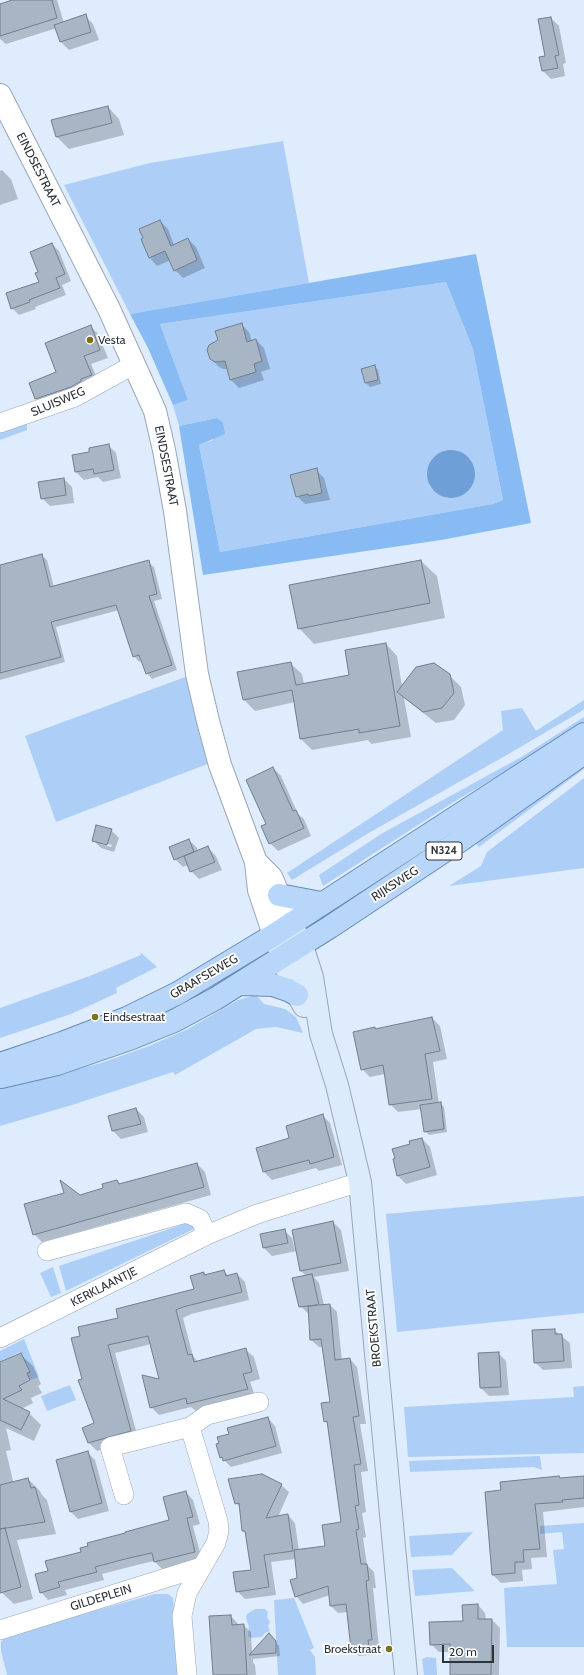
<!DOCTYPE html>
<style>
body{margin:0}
#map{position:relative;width:584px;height:1675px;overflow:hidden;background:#deecfd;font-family:Cabin,sans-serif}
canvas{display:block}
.scale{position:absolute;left:442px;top:1645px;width:52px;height:18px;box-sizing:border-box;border:2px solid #2e3339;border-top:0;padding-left:5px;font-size:12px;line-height:14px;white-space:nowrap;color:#2e3339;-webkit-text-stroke:3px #fff;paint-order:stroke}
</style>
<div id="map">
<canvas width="584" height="1675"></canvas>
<div class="scale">20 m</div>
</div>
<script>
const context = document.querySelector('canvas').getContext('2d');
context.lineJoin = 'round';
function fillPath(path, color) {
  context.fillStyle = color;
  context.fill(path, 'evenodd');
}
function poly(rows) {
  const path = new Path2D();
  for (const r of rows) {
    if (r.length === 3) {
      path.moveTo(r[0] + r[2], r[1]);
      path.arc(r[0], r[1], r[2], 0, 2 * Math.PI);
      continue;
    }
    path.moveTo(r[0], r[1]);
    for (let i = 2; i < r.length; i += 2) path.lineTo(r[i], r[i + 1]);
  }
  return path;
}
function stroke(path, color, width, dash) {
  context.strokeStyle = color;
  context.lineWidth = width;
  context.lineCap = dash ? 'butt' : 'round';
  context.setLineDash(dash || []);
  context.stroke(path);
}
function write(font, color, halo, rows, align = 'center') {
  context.font = font + ' Cabin,sans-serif';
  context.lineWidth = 3.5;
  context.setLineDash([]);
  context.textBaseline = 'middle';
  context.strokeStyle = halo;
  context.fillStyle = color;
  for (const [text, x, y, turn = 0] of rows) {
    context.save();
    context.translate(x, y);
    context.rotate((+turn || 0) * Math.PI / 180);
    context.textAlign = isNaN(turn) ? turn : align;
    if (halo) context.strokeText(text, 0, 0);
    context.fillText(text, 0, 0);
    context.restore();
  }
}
fillPath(poly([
 [283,141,309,283,130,314,64,185,150,163],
 [446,282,473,349,503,500,493,504,220,552,199,445,213,440,217,418,179,426,173,405,188,400,160,324],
 [470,459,474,467,472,484,466,492,458,497,447,498,432,489,429,485],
 [27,423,27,430,0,440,0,431],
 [188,676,191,696,199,729,210,763,56,822,25,736],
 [584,700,584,709,580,712,505,756,367,834,292,880,287,873,503,730,501,711,522,708,536,731],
 [584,717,584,725,526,761,491,780,457,800,323,886,319,875,381,834,523,756],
 [584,761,584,769,479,847,476,844,495,826],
 [584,778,584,868,449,886,481,866,487,852],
 [140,952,157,967,116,988,117,993,71,1014,0,1038,0,1008,87,977,141,955],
 [256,995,264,1004,285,1009,296,1017,303,1033,276,1027,256,1029,175,1075,173,1072,72,1105,0,1126,0,1084,45,1071,77,1069,101,1063,149,1046,188,1029,238,1000],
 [584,1196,584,1313,397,1332,386,1214],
 [190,1222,198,1227,66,1291,59,1266],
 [53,1267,61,1293,51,1297,40,1273],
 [24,1339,39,1377,30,1380,27,1373,30,1371,20,1352,0,1362,0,1351],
 [70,1385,76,1400,47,1411,41,1396],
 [584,1386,584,1453,408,1457,404,1407,574,1397,573,1387],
 [540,1456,542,1470,534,1467,410,1472,409,1461],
 [584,1523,584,1647,507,1647,504,1588,557,1584,553,1550,564,1549,562,1532,540,1534,540,1526],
 [473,1532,452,1555,411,1557,409,1536],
 [452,1568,475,1591,415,1596,412,1570],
 [155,1594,168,1594,173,1598,180,1675,7,1675,1,1651,1,1642,7,1635],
 [294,1598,314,1648,310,1650,315,1657,316,1675,278,1675,274,1600],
 [255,1609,265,1609,268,1612,267,1617,270,1622,268,1626,270,1631,265,1633,262,1637,251,1638,248,1636,249,1627,246,1618,247,1614],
 [427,1657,436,1658,437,1675,424,1675,422,1659]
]), '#adcff7');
fillPath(poly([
 [476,254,531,523,441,540,203,575,179,426,217,418,223,423,225,434,199,445,220,552,493,504,503,500,473,349,446,282,160,324,188,400,173,405,148,348,130,314]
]), '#88baf3');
fillPath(poly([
 [451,474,24]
]), '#6e9fd6');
fillPath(poly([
 [16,0,57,0,64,23,85,16,93,24,99,40,69,50,61,42,57,28,6,44,0,39,0,5],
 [551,18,559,26,566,63,563,64,565,76,551,79,543,71],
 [108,107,119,119,124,135,69,149,57,137],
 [2,170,11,179,18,199,0,205,0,171],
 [160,221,168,229,174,245,188,239,196,247,205,268,183,278,175,270,171,260,157,266,150,258],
 [52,244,59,251,71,281,62,285,66,295,35,307,36,309,19,315,12,308,40,282,40,273],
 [241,324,249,332,252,342,256,340,264,348,270,369,261,372,264,380,239,388,231,380,228,369,223,369,219,367,211,359],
 [90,326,98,334,108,358,91,364,99,383,44,407,36,399,57,373],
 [374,366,378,370,381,384,370,387,366,383,362,369],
 [108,445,116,453,121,478,103,482,98,477,84,480,76,472,73,456,91,453],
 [316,470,324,478,330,500,305,504,297,496],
 [64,479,72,487,74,503,50,506,42,498],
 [41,555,47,560,54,587,148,562,154,567,162,599,154,601,177,670,152,679,147,673,142,661,139,662,134,656,119,610,56,627,65,662,0,680,0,566],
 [421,561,437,576,445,618,314,644,299,628,290,586],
 [386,644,397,656,402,686,449,675,461,687,465,705,454,720,436,723,404,698,411,737,371,744,368,740,312,750,301,739,295,702,255,711,244,700,290,663,302,674,304,684,350,676],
 [273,768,281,776,298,814,304,819,311,836,278,851,270,843,267,824],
 [111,830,119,838,114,852,101,848,93,840],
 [101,842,112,845,111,847,101,844],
 [189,840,197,848,198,851,208,848,216,856,222,870,199,879,191,871,188,865,183,867,175,859],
 [432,1018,440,1026,447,1059,433,1062,439,1104,440,1103,444,1107,447,1132,429,1135,425,1131,422,1109,398,1112,390,1104,385,1074,370,1077,362,1069,375,1028,377,1030],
 [136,1109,144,1117,148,1132,121,1139,113,1131,109,1116],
 [322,1115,330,1123,342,1165,319,1171,316,1168,272,1180,264,1172,258,1148,290,1139],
 [422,1139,430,1147,437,1175,406,1184,398,1176,411,1145],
 [197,1164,205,1172,211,1195,42,1242,34,1234,80,1196,104,1189,117,1181,121,1184],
 [333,1222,341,1230,349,1271,314,1277,319,1283,324,1305,330,1305,337,1312,342,1361,350,1359,357,1367,366,1424,360,1424,368,1471,361,1472,366,1512,362,1513,366,1537,363,1538,367,1565,374,1572,376,1588,373,1588,379,1647,376,1647,376,1654,359,1656,352,1648,348,1612,338,1613,331,1606,330,1595,303,1604,296,1596,298,1579,295,1559,271,1562,276,1595,245,1599,237,1591,252,1571,247,1535,243,1531,240,1507,236,1503,281,1485,289,1492,278,1517,288,1515,295,1523,299,1551,326,1547,343,1523,329,1425,325,1421,331,1402,323,1347,319,1347,311,1340,309,1314,300,1306,306,1276,300,1270,297,1251,272,1256,264,1248,261,1235,284,1230,292,1238,295,1250],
 [224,1271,229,1276,237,1274,245,1282,249,1300,191,1314,183,1318,193,1356,198,1362,246,1350,254,1357,260,1379,250,1382,255,1396,196,1411,191,1407,159,1415,151,1407,160,1380,151,1344,115,1353,138,1438,97,1451,89,1443,83,1428,96,1423,83,1380,82,1337,119,1318,195,1290,203,1273,206,1276],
 [554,1330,570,1343,572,1368,543,1370,535,1362],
 [498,1353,506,1361,509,1395,489,1396,481,1388],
 [20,1354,33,1366,41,1384,38,1386,42,1393,31,1398,33,1403,21,1409,29,1413,41,1425,34,1441,6,1428,11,1450,6,1451,13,1481,14,1482,28,1479,40,1491,42,1495,47,1500,56,1534,17,1540,33,1599,14,1604,1,1592,0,1586,0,1364],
 [268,1418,275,1426,282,1453,231,1467,221,1457,230,1434],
 [87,1452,95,1460,109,1511,78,1519,70,1511],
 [584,1477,584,1507,543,1512,547,1557,531,1558,532,1569,522,1570,523,1581,501,1583,493,1575,486,1493],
 [186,1492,193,1500,200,1524,193,1526,202,1560,162,1569,154,1561,137,1565,102,1574,104,1580,65,1590,67,1595,48,1600,41,1592,49,1571,82,1552,170,1521],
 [478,1605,485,1613,486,1620,492,1620,500,1628,499,1675,451,1675,451,1652,439,1652,431,1644,464,1622],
 [231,1616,239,1625,243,1625,251,1632,252,1653,273,1639,279,1646,280,1656,253,1659,253,1662,255,1665,256,1675,214,1675]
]), '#0003');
const building = poly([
 [12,0,52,0,57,18,0,36,0,4,12,0],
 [86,14,91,32,60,42,54,25,86,14],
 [551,17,559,55,555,56,558,68,542,71,539,57,545,56,538,19,551,17],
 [108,106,112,123,56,137,51,120,108,106],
 [160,220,171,246,188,238,197,260,174,271,165,251,149,258,141,239,143,238,139,229,160,220],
 [52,243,65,274,56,278,60,288,29,300,30,302,11,309,6,293,39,282,35,273,38,272,30,252,52,243],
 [242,323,247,342,256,339,262,361,254,364,256,372,230,380,225,361,215,362,210,359,207,350,209,345,218,340,215,331,242,323],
 [91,325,100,350,84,356,92,375,81,379,81,381,71,387,35,399,29,383,56,372,45,343,91,325],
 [375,365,378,380,365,383,361,369,375,365],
 [109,444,114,470,94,474,93,469,75,472,72,455,89,452,89,448,109,444],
 [317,468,322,493,309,496,308,494,296,497,290,475,317,468],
 [64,478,66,495,41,499,38,482,64,478],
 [42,554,50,587,149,560,157,594,149,596,172,665,146,674,139,655,133,657,116,605,51,622,61,657,0,673,0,565,42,554],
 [421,560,430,603,298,629,289,585,421,560],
 [386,643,400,726,359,733,359,729,300,739,292,690,243,700,237,672,291,662,296,685,349,675,345,650,386,643],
 [434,663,450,674,454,693,442,708,423,712,397,692,416,667,434,663],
 [273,767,293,811,296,810,304,828,269,844,261,826,266,824,246,780,273,767],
 [96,825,112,829,107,845,92,841,96,825],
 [189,839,194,852,174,860,169,847,189,839],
 [208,846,215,862,190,872,184,856,208,846],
 [432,1017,440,1051,425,1054,432,1099,389,1105,383,1065,361,1070,353,1032,375,1027,375,1029,432,1017],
 [441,1102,444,1129,424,1132,420,1105,441,1102],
 [136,1108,141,1124,112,1131,108,1116,136,1108],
 [323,1114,334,1157,310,1164,309,1160,263,1172,256,1148,289,1138,286,1126,323,1114],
 [422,1138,430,1167,397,1176,393,1159,395,1158,392,1149,410,1144,409,1141,422,1138],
 [197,1163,204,1187,33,1235,24,1204,64,1193,60,1180,80,1195,103,1188,102,1184,117,1180,119,1184,197,1163],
 [333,1221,341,1263,300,1271,292,1230,333,1221],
 [285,1229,288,1243,263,1248,260,1234,285,1229],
 [224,1270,226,1276,237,1273,242,1292,183,1307,176,1310,188,1355,192,1354,194,1362,246,1348,252,1372,243,1374,248,1389,187,1404,186,1398,150,1408,142,1375,159,1379,148,1336,108,1345,131,1431,88,1443,82,1428,94,1423,78,1380,82,1379,71,1338,80,1336,78,1327,118,1318,116,1309,194,1289,190,1276,204,1272,204,1275,224,1270],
 [312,1274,319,1305,330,1304,335,1360,350,1358,359,1416,353,1417,361,1464,354,1465,359,1505,355,1506,359,1529,356,1530,361,1564,367,1564,369,1580,366,1581,372,1640,368,1640,369,1647,351,1649,346,1604,330,1606,328,1586,295,1597,290,1580,297,1578,294,1550,325,1546,322,1525,341,1522,327,1421,324,1422,321,1403,330,1402,321,1339,310,1340,308,1306,318,1305,299,1307,292,1278,312,1274],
 [555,1329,555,1334,562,1334,564,1361,534,1363,532,1330,555,1329],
 [499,1352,501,1387,480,1388,478,1353,499,1352],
 [21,1353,30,1372,27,1373,30,1380,19,1386,22,1390,3,1399,30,1412,21,1430,0,1420,0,1362,21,1353],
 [268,1417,276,1446,223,1461,222,1457,220,1458,216,1444,219,1443,217,1437,229,1434,227,1428,268,1417],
 [88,1451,102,1503,70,1512,56,1460,88,1451],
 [262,1474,282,1484,266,1518,288,1514,293,1551,264,1555,269,1587,236,1592,233,1572,251,1570,245,1531,242,1531,239,1503,235,1504,228,1479,262,1474],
 [559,1476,560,1478,584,1476,584,1498,562,1500,563,1502,535,1504,540,1549,523,1550,524,1562,515,1562,515,1573,492,1575,485,1492,501,1490,500,1482,559,1476],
 [28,1478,31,1488,35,1487,45,1522,0,1529,0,1485,28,1478],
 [186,1491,193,1517,187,1518,195,1552,154,1562,152,1553,129,1558,95,1567,97,1572,58,1582,60,1587,40,1593,35,1574,48,1571,45,1561,81,1552,80,1548,88,1546,87,1543,125,1533,125,1532,169,1520,163,1497,186,1491],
 [5,1528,21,1587,0,1593,0,1529,5,1528],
 [478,1604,478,1619,492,1619,491,1675,450,1675,450,1644,430,1645,429,1622,463,1621,462,1605,478,1604],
 [231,1615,232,1625,244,1624,247,1675,213,1675,209,1616,231,1615],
 [269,1633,276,1641,276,1653,249,1655,269,1633]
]);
fillPath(building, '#a8b5c5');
stroke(building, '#717e8d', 1);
const minor = poly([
 [0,423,75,397,135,364],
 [47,1251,186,1213,200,1219,207,1235],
 [0,1338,207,1235,257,1214,360,1182],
 [124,1495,110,1447,190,1427,207,1415,259,1402],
 [0,1630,201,1567],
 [187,1675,182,1616,187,1593,216,1543,219,1531,218,1521,190,1427]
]);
const tertiary = poly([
 [0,95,109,309,155,411,164,450,175,511,197,674,208,721,220,765,256,862,259,890,274,935],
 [256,862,271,877,291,923]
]);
const secondary = poly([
 [291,923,303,949,312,977,321,1034,337,1085,360,1182,406,1675],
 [276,940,293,986,304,1006]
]);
const primary = poly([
 [279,895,321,903],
 [240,984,273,985,288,990,297,995],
 [0,1064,62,1043,127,1018,178,993,274,935,584,734],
 [1,1077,57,1064,132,1038,174,1021,215,999,330,927,464,838,584,753]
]);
stroke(minor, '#99a6b6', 20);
stroke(tertiary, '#99a6b6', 24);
stroke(secondary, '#99a6b6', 24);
stroke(primary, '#698bb3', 24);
stroke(minor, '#fff', 19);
stroke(tertiary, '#fff', 22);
stroke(secondary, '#dcebfc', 22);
stroke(primary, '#b8d6f9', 22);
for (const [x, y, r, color] of [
 [90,340,4,"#7d7314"],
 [95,1017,4,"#7d7314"],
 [389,1649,4,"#7d7314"]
]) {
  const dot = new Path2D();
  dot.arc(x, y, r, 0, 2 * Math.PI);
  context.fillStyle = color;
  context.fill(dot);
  stroke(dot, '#fff', 1.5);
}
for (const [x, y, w] of [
 [444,851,36]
]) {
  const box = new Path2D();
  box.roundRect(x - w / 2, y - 9, w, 18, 3);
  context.fillStyle = '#fff';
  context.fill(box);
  stroke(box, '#2e3339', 1);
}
write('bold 11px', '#2e3339', null, [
 ["N324",444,851]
]);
write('12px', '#2e3339', '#fff', [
 ["EINDSESTRAAT",38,170,63],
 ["SLUISWEG",58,402,-23],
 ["EINDSESTRAAT",166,466,79],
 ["RIJKSWEG",395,884,-33],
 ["GRAAFSEWEG",204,977,-30],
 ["KERKLAANTJE",104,1287,-27],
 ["BROEKSTRAAT",374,1328,-95],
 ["GILDEPLEIN",101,1598,-17]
]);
write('12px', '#2e3339', '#fff', [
 ["Vesta",98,340],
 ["Eindsestraat",103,1017],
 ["Broekstraat",381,1649,"right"]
], 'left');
</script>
